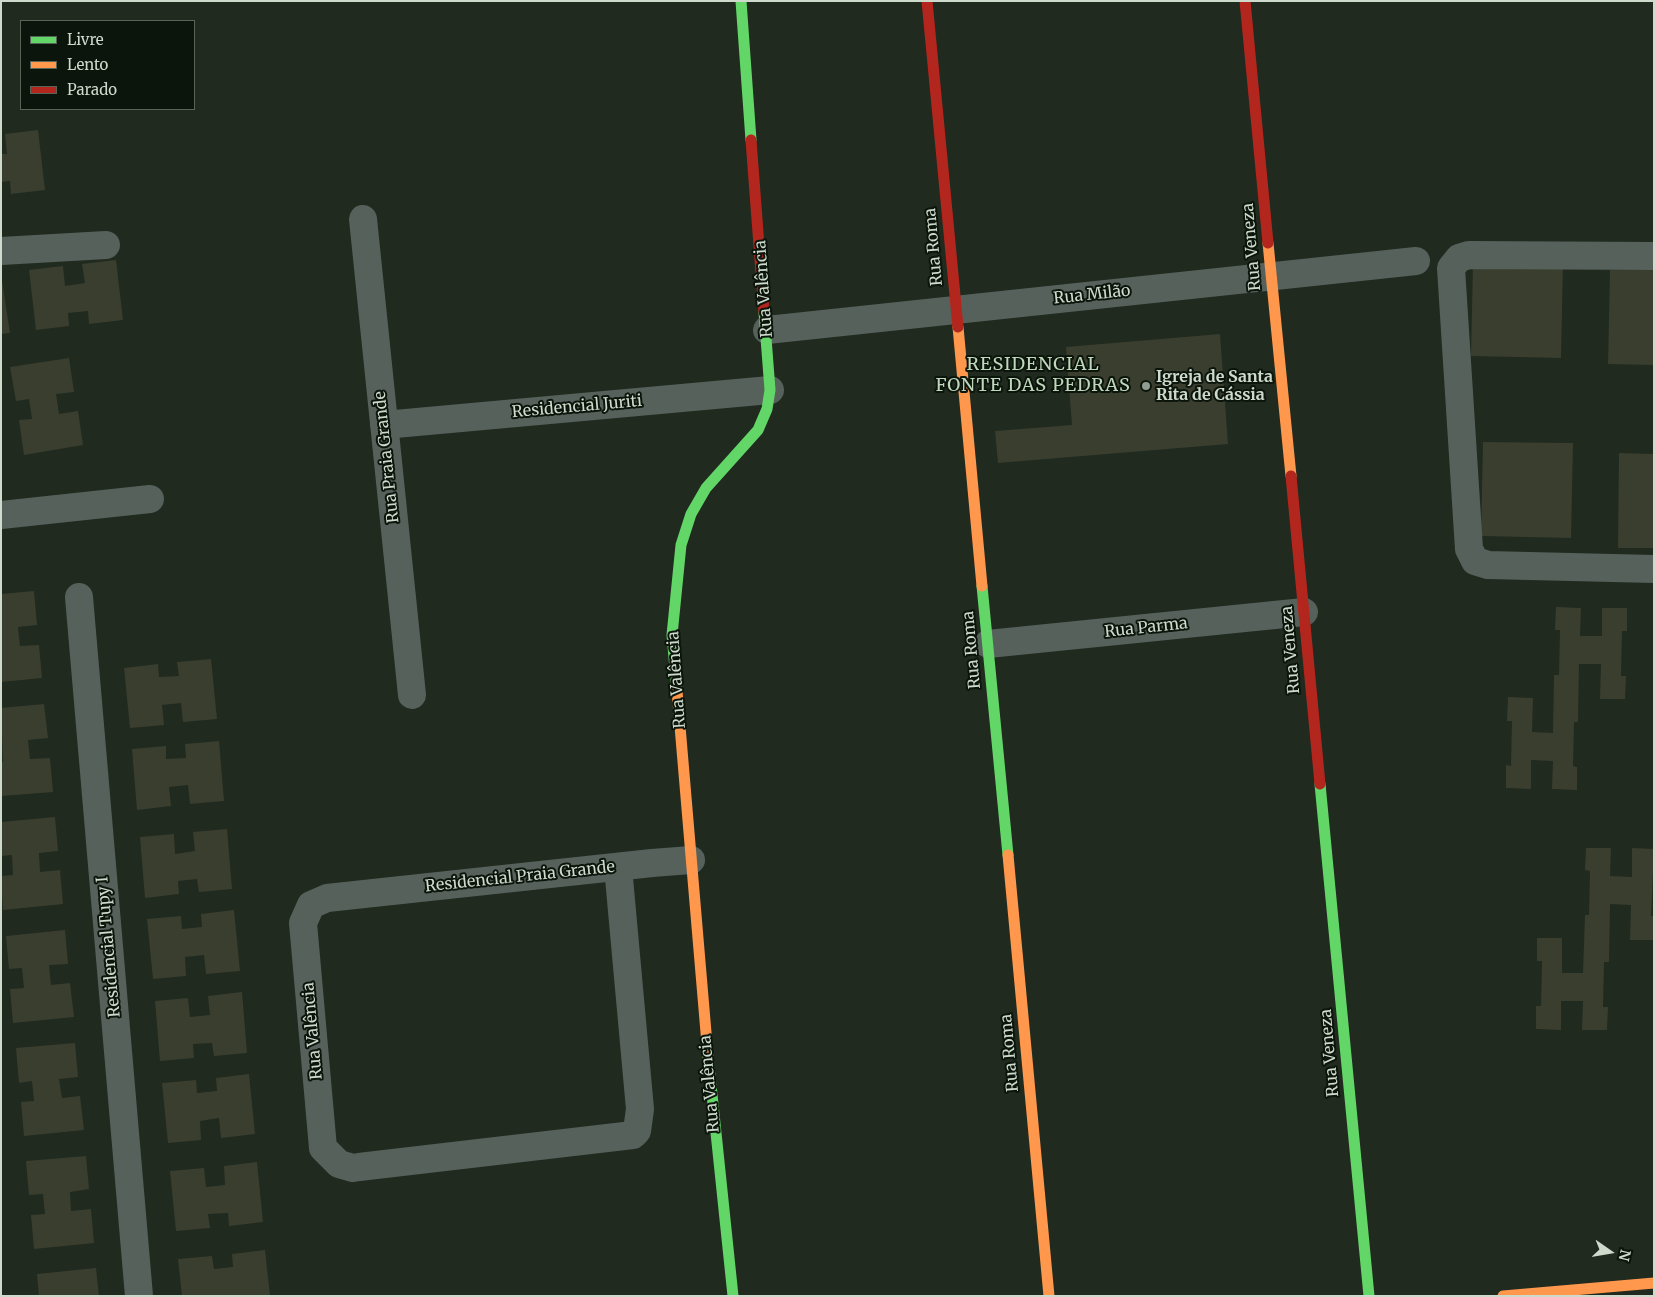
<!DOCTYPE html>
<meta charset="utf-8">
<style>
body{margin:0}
#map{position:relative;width:1655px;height:1297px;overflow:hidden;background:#202a1f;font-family:Merriweather,serif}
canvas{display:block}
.frame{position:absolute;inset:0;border:2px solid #cddacc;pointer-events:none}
.legend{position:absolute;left:20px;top:20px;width:175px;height:90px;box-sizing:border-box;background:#0c150b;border:1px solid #596458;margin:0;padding:6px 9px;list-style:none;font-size:15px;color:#cddacc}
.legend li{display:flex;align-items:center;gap:10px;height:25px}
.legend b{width:25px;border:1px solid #596458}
.north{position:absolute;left:1585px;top:1227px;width:50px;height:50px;-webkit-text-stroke:4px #0c150b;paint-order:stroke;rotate:103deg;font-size:14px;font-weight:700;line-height:20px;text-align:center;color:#cddacc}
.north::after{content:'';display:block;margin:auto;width:18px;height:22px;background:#cddacc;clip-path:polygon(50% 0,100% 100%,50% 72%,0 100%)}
</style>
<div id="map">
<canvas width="1655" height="1297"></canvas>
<div class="frame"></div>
<ul class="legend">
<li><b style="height:6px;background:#63d668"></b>Livre</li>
<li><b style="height:6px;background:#ff974d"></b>Lento</li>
<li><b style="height:6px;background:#b3261e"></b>Parado</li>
</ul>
<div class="north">N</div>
</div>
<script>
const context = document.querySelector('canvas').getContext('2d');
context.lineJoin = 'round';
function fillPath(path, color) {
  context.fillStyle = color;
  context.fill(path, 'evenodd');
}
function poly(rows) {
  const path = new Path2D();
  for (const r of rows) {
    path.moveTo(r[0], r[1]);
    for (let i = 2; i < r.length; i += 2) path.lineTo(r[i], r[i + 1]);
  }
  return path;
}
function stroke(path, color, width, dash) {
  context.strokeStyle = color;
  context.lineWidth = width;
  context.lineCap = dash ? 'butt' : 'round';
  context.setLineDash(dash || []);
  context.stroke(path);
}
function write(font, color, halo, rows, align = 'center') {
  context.font = font + ' Merriweather,serif';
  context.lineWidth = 4;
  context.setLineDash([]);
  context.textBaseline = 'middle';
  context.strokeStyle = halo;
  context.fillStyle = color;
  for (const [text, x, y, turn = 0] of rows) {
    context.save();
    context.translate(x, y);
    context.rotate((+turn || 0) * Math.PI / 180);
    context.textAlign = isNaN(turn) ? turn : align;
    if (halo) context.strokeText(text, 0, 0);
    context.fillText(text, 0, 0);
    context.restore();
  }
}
fillPath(poly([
 [38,130,45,190,11,194,10,181,1,182,1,154,7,154,5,134],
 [116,260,123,320,89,324,88,311,68,313,69,326,36,330,29,270,63,266,65,286,85,283,82,264],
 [1473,261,1563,263,1561,358,1471,356],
 [1610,270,1654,270,1654,365,1608,364],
 [1,274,10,333,1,334],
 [1220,334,1228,444,998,463,995,431,1072,425,1066,347],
 [69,358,74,392,56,394,59,414,78,411,83,445,24,455,19,420,32,419,29,399,16,401,10,367],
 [1483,442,1573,443,1571,538,1481,536],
 [1619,453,1654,454,1654,548,1618,548],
 [34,591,37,625,18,627,20,646,39,645,42,678,1,682,1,594],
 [1556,607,1581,608,1580,636,1602,636,1602,608,1627,608,1627,631,1622,631,1621,676,1626,676,1625,699,1600,699,1601,664,1579,664,1578,722,1574,722,1573,766,1577,767,1577,790,1552,789,1553,761,1531,760,1531,789,1506,788,1506,765,1511,766,1512,721,1507,721,1508,697,1533,698,1532,732,1553,733,1554,675,1559,675,1560,630,1555,630],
 [211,659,217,719,183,722,181,703,162,705,164,725,130,728,124,668,158,664,159,677,179,676,177,662],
 [44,704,48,738,28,740,30,759,50,758,53,792,1,796,1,762,3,762,1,708],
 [219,741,224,801,190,804,188,785,169,787,171,806,137,810,132,749,166,746,166,759,186,758,185,744],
 [55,817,58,851,39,853,40,872,60,870,63,904,3,910,1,876,13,875,12,855,1,856,1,822],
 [227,829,232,889,199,892,197,879,178,881,179,894,145,898,140,837,174,834,175,854,195,851,193,832],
 [1586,848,1611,848,1610,876,1632,877,1632,848,1654,849,1651,916,1654,916,1654,940,1630,940,1631,905,1610,904,1609,962,1604,962,1603,1007,1608,1007,1607,1030,1582,1030,1583,1001,1561,1001,1561,1030,1536,1029,1536,1006,1541,1006,1542,961,1537,961,1537,938,1562,938,1562,973,1583,973,1585,915,1589,915,1590,871,1585,870],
 [234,910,240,971,206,974,204,955,185,957,186,976,153,979,147,919,181,916,182,929,202,927,201,914],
 [65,930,68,964,49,965,51,985,70,983,74,1017,13,1023,10,989,24,988,22,968,9,969,6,936],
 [242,992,247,1053,214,1056,212,1043,193,1044,194,1058,160,1061,155,1001,188,998,190,1017,210,1015,208,996],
 [75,1043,78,1077,59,1079,62,1098,80,1096,84,1130,24,1136,21,1102,34,1101,32,1081,19,1083,16,1048],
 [249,1074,255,1134,221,1138,219,1118,200,1121,201,1140,168,1143,162,1083,196,1080,197,1093,217,1091,216,1078],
 [86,1156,89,1189,70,1192,71,1211,91,1209,94,1243,34,1249,31,1215,45,1214,43,1194,29,1195,26,1161],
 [257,1162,263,1222,229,1226,228,1213,208,1214,210,1228,176,1231,170,1171,204,1168,206,1187,225,1185,224,1166],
 [265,1250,270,1296,182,1296,178,1259,212,1256,214,1269,233,1267,232,1254],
 [96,1268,99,1296,39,1296,37,1274]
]), '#3a3e2f');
stroke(poly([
 [363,219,412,695],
 [1,251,106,245],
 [1654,256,1469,255,1459,258,1451,268,1469,549,1475,561,1488,565,1654,569],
 [767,330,1416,261],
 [384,425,770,390],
 [1,515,150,499],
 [79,597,139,1296],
 [988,644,1304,612],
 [618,867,640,1109,637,1131,633,1135,359,1167,353,1168,339,1164,323,1148,303,923,311,905,327,898,652,863,691,860]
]), '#57615c', 28);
stroke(poly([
 [741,1,751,140],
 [982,586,1008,855],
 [677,691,672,635,681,545,691,514,706,488,758,430,767,409,770,390,764,312],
 [1320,784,1369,1296],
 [708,1056,733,1296]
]), '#63d668', 11);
stroke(poly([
 [1268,243,1291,476],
 [958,327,982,586],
 [677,691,708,1056],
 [1008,855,1049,1296],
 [1503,1296,1654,1283]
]), '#ff974d', 11);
stroke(poly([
 [927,1,958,327],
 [1245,1,1268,243],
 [751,140,764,312],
 [1291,476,1320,784]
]), '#b3261e', 11);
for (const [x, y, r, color] of [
 [1146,386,5,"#909c8f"]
]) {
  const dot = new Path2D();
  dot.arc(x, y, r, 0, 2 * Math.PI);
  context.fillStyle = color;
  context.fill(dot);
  stroke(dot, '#0c150b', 2);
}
write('16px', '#cddacc', '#0c150b', [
 ["Rua Roma",934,247,-95],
 ["Rua Veneza",1252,247,-95],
 ["Rua Valência",764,289,-94],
 ["Rua Milão",1092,295,-6],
 ["Residencial Juriti",577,407,-5],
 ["Rua Praia Grande",387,457,-96],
 ["Rua Parma",1146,628,-6],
 ["Rua Roma",972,650,-95],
 ["Rua Veneza",1291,650,-95],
 ["Rua Valência",677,680,-94],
 ["Residencial Praia Grande",520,877,-6],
 ["Residencial Tupy I",109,947,-95],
 ["Rua Valência",313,1031,-95],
 ["Rua Roma",1010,1053,-95],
 ["Rua Veneza",1330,1053,-95],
 ["Rua Valência",710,1084,-95]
]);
write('bold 16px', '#cddacc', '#0c150b', [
 ["Igreja de Santa",1156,377],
 ["Rita de Cássia",1156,395]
], 'left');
context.letterSpacing = '1px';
write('18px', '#bfd7bc', '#0c150b', [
 ["RESIDENCIAL",1033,365],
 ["FONTE DAS PEDRAS",1033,386]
]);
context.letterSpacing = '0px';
</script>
